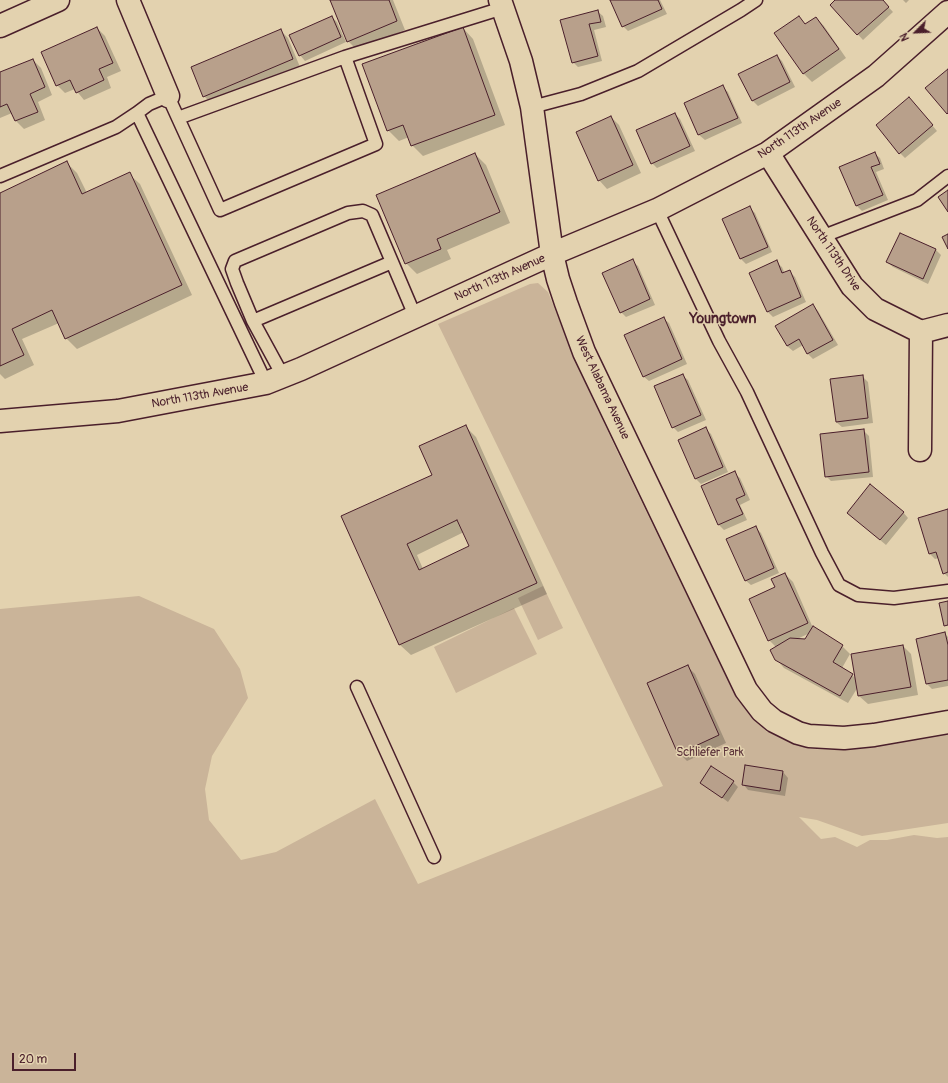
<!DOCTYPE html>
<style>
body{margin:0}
#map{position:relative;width:948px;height:1083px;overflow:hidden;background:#e3d2af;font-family:Pangolin,sans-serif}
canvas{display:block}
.north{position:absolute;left:896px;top:12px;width:40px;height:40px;-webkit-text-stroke:3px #e3d2af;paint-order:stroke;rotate:246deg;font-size:11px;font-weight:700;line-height:16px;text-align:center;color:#4a1f2b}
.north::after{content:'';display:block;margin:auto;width:14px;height:18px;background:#4a1f2b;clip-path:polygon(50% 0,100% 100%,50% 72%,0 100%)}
.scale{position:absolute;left:12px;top:1053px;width:64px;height:18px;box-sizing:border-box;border:2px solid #4a1f2b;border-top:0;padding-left:5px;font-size:12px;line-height:14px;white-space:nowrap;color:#4a1f2b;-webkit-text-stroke:3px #e3d2af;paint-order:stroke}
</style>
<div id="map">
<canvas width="948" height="1083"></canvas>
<div class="north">N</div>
<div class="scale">20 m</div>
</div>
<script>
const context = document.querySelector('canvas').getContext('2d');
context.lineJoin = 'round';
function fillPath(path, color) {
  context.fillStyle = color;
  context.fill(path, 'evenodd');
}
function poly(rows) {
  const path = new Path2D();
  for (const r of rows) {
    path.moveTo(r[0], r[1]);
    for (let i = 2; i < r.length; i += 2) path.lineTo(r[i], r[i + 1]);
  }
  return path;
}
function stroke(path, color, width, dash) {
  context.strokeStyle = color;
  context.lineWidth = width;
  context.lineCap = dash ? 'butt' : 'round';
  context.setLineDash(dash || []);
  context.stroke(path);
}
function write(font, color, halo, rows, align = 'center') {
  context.font = font + ' Pangolin,sans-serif';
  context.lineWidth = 3;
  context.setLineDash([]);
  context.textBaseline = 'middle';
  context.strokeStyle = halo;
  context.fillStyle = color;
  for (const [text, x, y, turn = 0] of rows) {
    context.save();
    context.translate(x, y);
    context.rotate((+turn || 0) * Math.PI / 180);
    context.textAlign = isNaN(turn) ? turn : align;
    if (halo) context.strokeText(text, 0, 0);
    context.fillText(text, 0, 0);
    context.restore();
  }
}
fillPath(poly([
 [538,283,548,292,578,367,617,451,737,699,766,731,810,749,843,750,948,734,948,823,862,836,817,820,799,817,821,839,835,837,857,847,870,840,887,840,914,835,937,838,948,837,948,1083,0,1083,0,609,139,596,214,629,240,669,248,698,212,756,205,789,209,820,241,860,276,852,375,799,418,884,663,786,438,324,530,284],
 [543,586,563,628,538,640,518,598],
 [514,608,537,654,456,693,434,647]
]), '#cab499');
fillPath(poly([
 [331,0,393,0,405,30,356,49,348,41],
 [611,0,660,0,667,14,628,31,623,26],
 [836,0,882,0,893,12,863,40,831,5],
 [903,0,909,0,906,3],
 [597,11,603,16,606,27,594,30,602,61,578,67,573,62,561,21],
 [332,17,337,22,346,42,305,61,300,55],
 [798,17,806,25,816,18,824,26,846,58,812,82,804,74,776,33],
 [97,28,105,36,121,71,107,77,111,88,84,100,75,89,65,93,57,85],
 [463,28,473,39,505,125,423,156,412,145,409,137,399,141,388,130],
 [280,30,288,38,300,67,212,104,204,96],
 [777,56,782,61,795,87,758,106,752,100],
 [33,60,41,68,52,95,38,102,45,120,24,129,16,121,12,113,0,118,0,74],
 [723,87,728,92,742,123,705,140,699,135,685,103],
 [909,98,937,131,905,158,900,153],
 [675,114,680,119,695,151,657,168,652,163],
 [611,117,619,125,641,173,607,189,599,180],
 [874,153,880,158,884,169,876,172,888,200,862,211,857,206,841,167],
 [475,154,486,165,510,223,447,250,451,259,417,274,406,263],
 [67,163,77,173,87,193,129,174,140,184,192,295,77,349,66,338,59,323,22,339,34,365,5,379,0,374,0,194],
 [750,208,755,213,772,252,746,264,741,259,723,219],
 [900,234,936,250,941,255,928,284,893,267,887,262],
 [632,261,638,266,655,305,626,317,621,312],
 [776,262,782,267,785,274,789,271,795,277,806,302,773,317,768,312,751,273],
 [813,305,818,311,838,345,813,359,808,354,803,345,793,351,787,346,776,326],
 [663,318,669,323,687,364,649,381,643,376],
 [682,375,688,380,706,420,678,432,673,427],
 [862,376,868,382,873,423,842,427,836,422],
 [465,426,476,437,547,594,411,655,400,645,342,517,434,476],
 [464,532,470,547,423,569,417,555],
 [706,429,711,434,728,472,701,484,696,479,679,440],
 [863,430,869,436,873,477,831,481,826,476],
 [734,473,740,478,750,500,740,505,747,520,724,530,719,525,702,487],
 [948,510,948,577,944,573,939,558,935,559,930,554,919,519],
 [903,512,908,518,886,545,854,518],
 [755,527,761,533,779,573,751,585,745,580],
 [785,574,793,582,813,628,842,646,850,654,842,668,857,679,903,646,911,654,918,695,868,704,859,696,858,687,848,703,784,668,776,659,776,647,769,640,776,588],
 [810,633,806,640,797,639],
 [945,634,948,637,948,686,932,689,927,684,917,640],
 [687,666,695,674,726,743,687,761,679,753],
 [746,766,783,772,788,778,785,796,748,790,743,784],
 [701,782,733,782,738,787,728,802]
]), '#0003');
const building = poly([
 [330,0,389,0,397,21,347,42,330,0],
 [610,0,658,0,662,9,622,27,610,0],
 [835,0,883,0,889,7,857,35,830,5,835,0],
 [598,10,601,22,589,24,598,56,572,63,560,20,598,10],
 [332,16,341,37,299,56,289,35,332,16],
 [799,16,805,24,816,17,839,49,803,74,774,33,799,16],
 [97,27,113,63,99,69,104,80,76,93,70,80,56,86,41,52,97,27],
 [463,27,495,115,411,146,403,125,387,131,362,64,463,27],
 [281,29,293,59,203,97,191,67,281,29],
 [777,55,790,82,752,101,738,74,777,55],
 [33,59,45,87,30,94,38,112,15,121,7,104,0,107,0,72,33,59],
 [948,69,948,113,947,114,925,88,948,69],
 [723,85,738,118,698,135,684,103,723,85],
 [909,97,933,125,899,154,876,125,909,97],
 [675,113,690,146,651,164,636,130,675,113],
 [611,116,633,165,598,181,576,132,611,116],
 [875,152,880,164,871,167,883,195,856,206,839,167,875,152],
 [475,153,500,212,437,239,441,249,405,264,376,195,475,153],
 [67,161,82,194,130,172,182,285,65,339,52,310,12,329,24,355,0,366,0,193,67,161],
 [948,190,948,212,938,197,948,190],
 [750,206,768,247,740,259,722,219,750,206],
 [900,233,936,249,923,279,886,262,900,233],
 [948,234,948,249,942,237,948,234],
 [633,259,650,299,620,313,602,273,633,259],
 [777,260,782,273,790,270,801,297,767,312,749,273,777,260],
 [813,304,833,340,807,354,799,339,787,346,775,326,813,304],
 [664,317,682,359,643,377,624,335,664,317],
 [683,374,701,415,672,428,654,386,683,374],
 [863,375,868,418,836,422,830,379,863,375],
 [466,425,537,583,399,645,341,516,432,475,419,446,466,425],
 [457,520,469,546,419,570,407,544,457,520],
 [706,427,723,467,695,479,678,440,706,427],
 [864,429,869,472,825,477,820,434,864,429],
 [735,471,745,495,736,499,743,514,718,525,701,486,735,471],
 [870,484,904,512,880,540,847,513,870,484],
 [948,509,948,572,943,574,936,552,929,554,918,518,948,509],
 [756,526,774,568,745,581,726,539,756,526],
 [785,573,808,623,768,641,749,599,775,587,771,579,785,573],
 [948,601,948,625,944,626,939,603,948,601],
 [813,626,843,645,833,662,853,674,840,696,775,660,770,650,790,638,805,639,813,626],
 [945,632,948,645,948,680,926,684,916,639,945,632],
 [903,645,911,687,858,696,851,654,903,645],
 [688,665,719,735,678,754,647,683,688,665],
 [745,765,783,771,780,791,742,785,745,765],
 [711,766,734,781,722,798,700,783,711,766]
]);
fillPath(building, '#b8a08b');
stroke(building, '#4a1f2b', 1);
const lane = poly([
 [345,57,503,8],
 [532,107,581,94,638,71,741,10,756,0],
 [137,113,149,104,168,96,178,118,220,210,376,144,345,57,178,118],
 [0,176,116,127,137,113,266,383],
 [657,210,719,341,747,392,822,553,839,585,858,595,894,598,948,591],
 [821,237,917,200,948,176],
 [253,321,392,262],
 [283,376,253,321,237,283,232,269,235,261,348,213,363,211,372,215,415,316],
 [357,687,434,857]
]);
const street = poly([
 [128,0,168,96],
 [500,0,521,61,532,107,552,254,558,279,566,303,584,352,746,690,762,711,774,721,798,733,809,736,844,738,874,735,948,722],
 [0,26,58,0],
 [768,153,852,286,875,309,921,332,920,450],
 [921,332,948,325],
 [0,421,118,411,266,383,301,369,552,254,657,210,768,153,876,76,948,12]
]);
stroke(lane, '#4a1f2b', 15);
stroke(street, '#4a1f2b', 25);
stroke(lane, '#e3d2af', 12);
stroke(street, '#e3d2af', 22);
write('12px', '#4a1f2b', '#e3d2af', [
 ["North 113th Avenue",800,129,-34],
 ["North 113th Drive",833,254,56],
 ["North 113th Avenue",500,278,-24],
 ["West Alabama Avenue",602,388,65],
 ["North 113th Avenue",200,396,-10]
]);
write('12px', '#5d353c', '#e3d2af', [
 ["Schliefer Park",710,753]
]);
write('bold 14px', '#4a1f2b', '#e3d2af', [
 ["Youngtown",723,319]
]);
</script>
